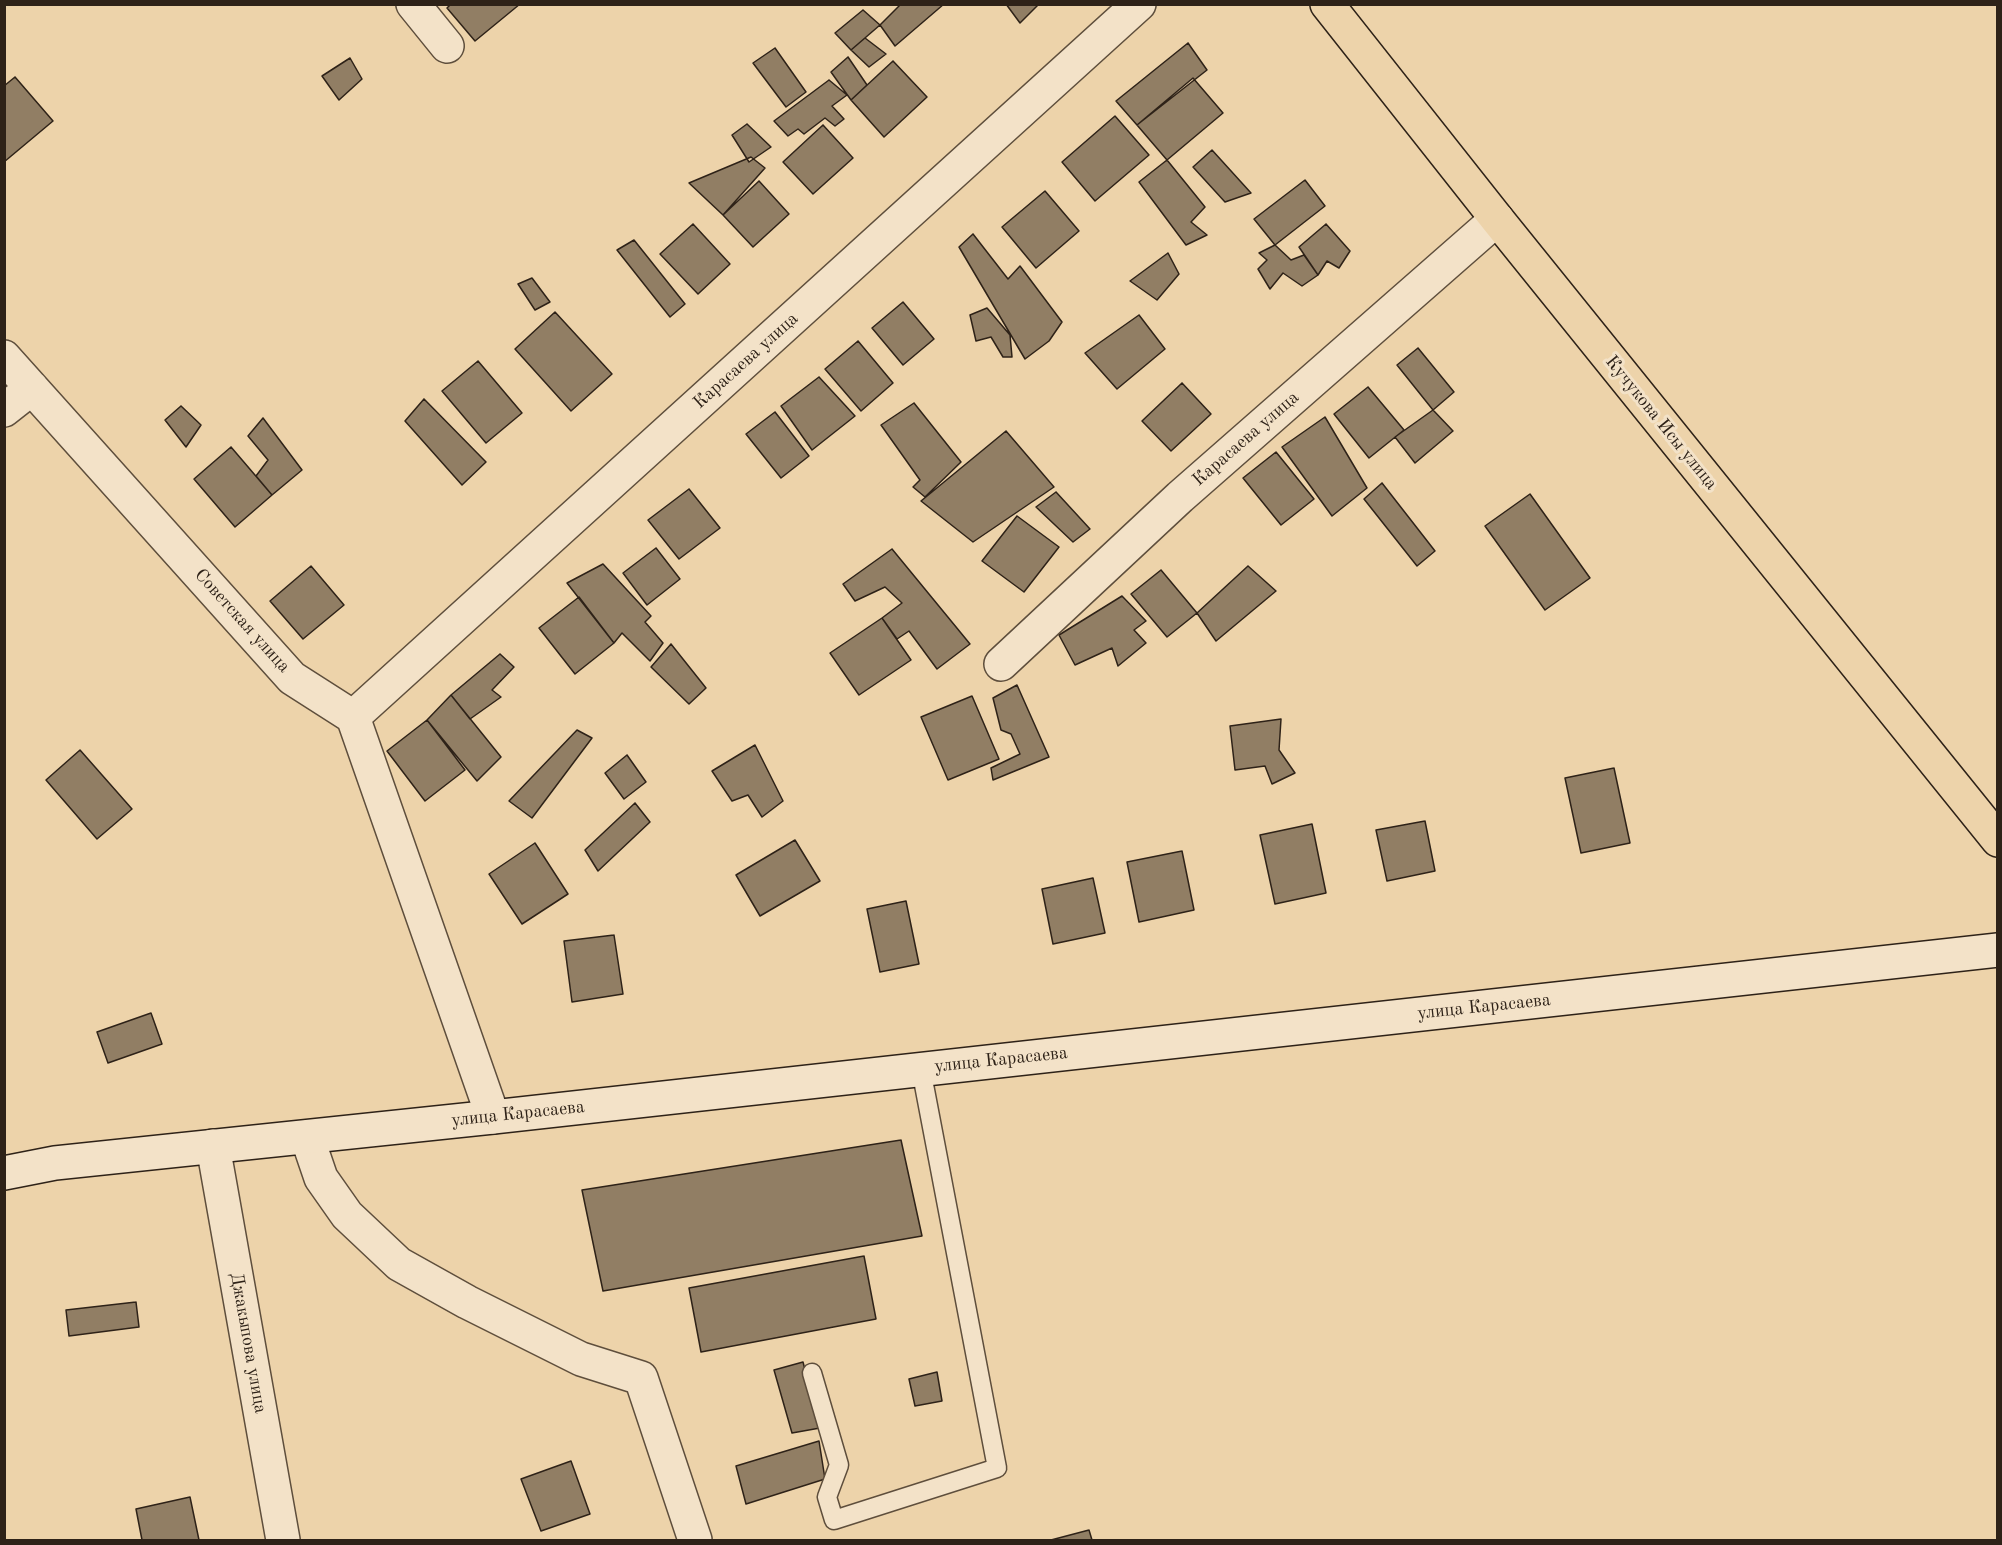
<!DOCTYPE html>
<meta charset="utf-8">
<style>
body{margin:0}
#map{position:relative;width:2002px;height:1545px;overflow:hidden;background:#edd3aa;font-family:"Old Standard TT",serif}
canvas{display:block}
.frame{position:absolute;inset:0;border:6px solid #2e2218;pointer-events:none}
</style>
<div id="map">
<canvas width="2002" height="1545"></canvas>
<div class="frame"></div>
</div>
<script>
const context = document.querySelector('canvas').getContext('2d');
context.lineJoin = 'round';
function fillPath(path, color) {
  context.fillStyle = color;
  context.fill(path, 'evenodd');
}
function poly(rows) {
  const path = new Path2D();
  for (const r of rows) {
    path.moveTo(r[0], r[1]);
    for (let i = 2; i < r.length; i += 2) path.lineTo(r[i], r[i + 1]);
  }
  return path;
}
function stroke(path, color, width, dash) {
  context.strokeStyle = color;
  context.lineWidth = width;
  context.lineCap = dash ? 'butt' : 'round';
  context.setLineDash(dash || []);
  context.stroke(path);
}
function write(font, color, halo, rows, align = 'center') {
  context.font = font + ' "Old Standard TT",serif';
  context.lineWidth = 6;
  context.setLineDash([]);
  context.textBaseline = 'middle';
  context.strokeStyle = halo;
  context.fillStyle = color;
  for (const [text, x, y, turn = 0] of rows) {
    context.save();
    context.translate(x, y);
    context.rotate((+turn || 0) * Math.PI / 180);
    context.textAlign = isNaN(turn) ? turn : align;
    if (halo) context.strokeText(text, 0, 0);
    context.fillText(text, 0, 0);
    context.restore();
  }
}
const building = poly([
 [451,4,520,4,475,41,447,8,451,4],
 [901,4,944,4,895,46,880,25,901,4],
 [1006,4,1039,4,1020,23,1006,4],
 [863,10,880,25,851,50,835,33,863,10],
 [865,38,886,54,869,67,851,50,865,38],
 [1188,43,1207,70,1137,125,1116,101,1188,43],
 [775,48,806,92,786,107,753,63,775,48],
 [848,57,867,85,851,100,831,72,848,57],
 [350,58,362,79,339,100,322,76,350,58],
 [893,61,927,97,884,137,851,100,893,61],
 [15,77,53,121,4,162,4,86,15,77],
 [1193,78,1223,113,1167,160,1137,125,1193,78],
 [829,80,847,95,832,106,844,119,835,126,825,118,804,134,798,129,788,136,774,121,829,80],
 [1115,116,1149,155,1095,201,1062,162,1115,116],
 [747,124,771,147,749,162,732,135,747,124],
 [823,125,853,158,813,194,783,162,823,125],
 [1212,150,1251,193,1225,202,1193,167,1212,150],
 [751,157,765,168,723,215,689,183,751,157],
 [1167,160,1205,207,1191,222,1207,235,1186,245,1139,182,1167,160],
 [1305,180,1325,206,1275,245,1254,219,1305,180],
 [759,181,789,214,753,247,723,215,759,181],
 [1045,191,1079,231,1036,268,1002,227,1045,191],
 [693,224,730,264,698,294,660,254,693,224],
 [1326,224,1350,251,1339,268,1327,261,1318,275,1299,247,1326,224],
 [973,234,1008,279,1020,266,1062,322,1049,341,1025,359,959,247,973,234],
 [634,240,685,304,670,317,617,250,634,240],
 [1275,245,1291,260,1304,255,1318,275,1302,286,1283,273,1270,289,1258,269,1267,260,1259,253,1275,245],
 [1168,253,1179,274,1157,300,1130,281,1168,253],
 [532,278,550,302,535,310,518,284,532,278],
 [903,302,934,339,903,365,872,328,903,302],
 [987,308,1010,335,1012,357,1003,357,991,337,976,341,970,315,987,308],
 [555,312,612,374,571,411,515,349,555,312],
 [1139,315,1165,349,1117,389,1085,353,1139,315],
 [858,341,893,383,861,411,825,369,858,341],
 [1418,348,1454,392,1433,410,1397,365,1418,348],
 [478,361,522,413,486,443,442,391,478,361],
 [819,377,855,416,812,450,781,406,819,377],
 [1182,383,1211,414,1171,451,1142,421,1182,383],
 [1368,387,1404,430,1369,458,1334,414,1368,387],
 [424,399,486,462,462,485,405,421,424,399],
 [914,403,961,462,925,497,913,487,920,480,881,425,914,403],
 [181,406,201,425,186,447,165,420,181,406],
 [1433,410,1453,431,1415,463,1395,437,1433,410],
 [775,412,809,456,781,478,746,434,775,412],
 [1325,417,1367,488,1332,516,1282,447,1325,417],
 [263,418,302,470,272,495,256,476,268,460,248,436,263,418],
 [1006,431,1054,487,973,542,921,501,1006,431],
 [231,447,272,495,235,527,194,479,231,447],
 [1276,452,1314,499,1281,525,1243,478,1276,452],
 [1382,483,1435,551,1417,566,1364,499,1382,483],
 [689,489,720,528,679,559,648,520,689,489],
 [1056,492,1090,529,1073,542,1036,507,1056,492],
 [1530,494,1590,578,1545,610,1485,526,1530,494],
 [1017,516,1059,547,1024,592,982,561,1017,516],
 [656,548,680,579,647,605,623,573,656,548],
 [892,549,970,644,937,669,909,631,897,639,882,618,902,603,885,587,855,601,843,584,892,549],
 [603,564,651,616,645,622,663,643,650,661,622,633,614,643,567,583,603,564],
 [311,566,344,605,303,639,270,601,311,566],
 [1248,566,1276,591,1216,641,1197,613,1248,566],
 [1161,570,1197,613,1167,637,1131,594,1161,570],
 [1122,596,1146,621,1134,630,1146,643,1118,666,1112,648,1075,665,1059,635,1122,596],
 [579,597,614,643,575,674,539,628,579,597],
 [882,618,911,660,859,695,830,653,882,618],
 [671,644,706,688,689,704,651,667,671,644],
 [500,654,514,667,492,690,501,697,470,719,451,695,500,654],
 [1017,685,1049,757,993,780,991,768,1020,754,1011,734,1001,730,993,698,1017,685],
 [451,695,501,757,477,781,427,720,451,695],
 [972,696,999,759,948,780,921,717,972,696],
 [1281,719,1279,750,1295,773,1272,784,1265,766,1235,770,1230,726,1281,719],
 [427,720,465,770,425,801,387,751,427,720],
 [577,730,592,738,532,818,509,801,577,730],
 [755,745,783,801,762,817,748,795,732,801,712,771,755,745],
 [80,750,132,809,97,839,46,780,80,750],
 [627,755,646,782,624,799,605,773,627,755],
 [1614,768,1630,843,1581,853,1565,778,1614,768],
 [635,803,650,822,598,871,585,850,635,803],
 [1425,821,1435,871,1387,881,1376,830,1425,821],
 [1312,824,1326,893,1275,904,1260,835,1312,824],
 [795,840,820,881,760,916,736,875,795,840],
 [535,843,568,894,522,924,489,874,535,843],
 [1182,851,1194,910,1139,922,1127,862,1182,851],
 [1093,878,1105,933,1053,944,1042,889,1093,878],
 [906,901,919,964,880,972,867,909,906,901],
 [614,935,623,994,572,1002,564,941,614,935],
 [151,1013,162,1044,108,1063,97,1032,151,1013],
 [901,1140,922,1236,603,1291,582,1190,901,1140],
 [864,1256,876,1319,701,1352,689,1288,864,1256],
 [136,1302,139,1327,69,1336,66,1310,136,1302],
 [803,1362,820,1428,792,1433,774,1370,803,1362],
 [937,1372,942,1401,915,1406,909,1379,937,1372],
 [819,1441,825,1479,746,1504,736,1466,819,1441],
 [571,1461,590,1514,541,1531,521,1479,571,1461],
 [190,1497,199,1540,142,1540,136,1509,190,1497],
 [1089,1530,1092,1540,1051,1540,1089,1530]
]);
fillPath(building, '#917e64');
stroke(building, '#2e2218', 1.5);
const lane = poly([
 [812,1373,839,1465,827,1497,834,1520,997,1468,921,1069]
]);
const street = poly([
 [413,4,447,46],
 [4,357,292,678,353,717,493,1117],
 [4,410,32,388],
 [1001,664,1180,497,1497,219],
 [353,717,1139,4],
 [307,1137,321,1178,347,1215,399,1264,467,1302,581,1359,641,1378,695,1540],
 [213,1146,283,1540]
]);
const secondary = poly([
 [4,1173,55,1163,493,1117,1998,950]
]);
const primary = poly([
 [1327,4,1497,219,1998,840]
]);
stroke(lane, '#5e4e3c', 21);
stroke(street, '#5e4e3c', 36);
stroke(secondary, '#2e2218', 36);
stroke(primary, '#2e2218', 36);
stroke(lane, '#f3e2c8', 18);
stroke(street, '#f3e2c8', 33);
stroke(secondary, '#f3e2c8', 33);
stroke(primary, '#edd3aa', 33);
write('18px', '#2e2218', '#f3e2c8', [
 ["Карасаева улица",746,361,-42],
 ["Кучукова Исы улица",1661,423,51],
 ["Карасаева улица",1246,439,-41],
 ["Советская улица",242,621,48],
 ["улица Карасаева",1484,1007,-6],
 ["улица Карасаева",1001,1060,-6],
 ["улица Карасаева",518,1114,-6],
 ["Джакыпова улица",248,1343,80]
]);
</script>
